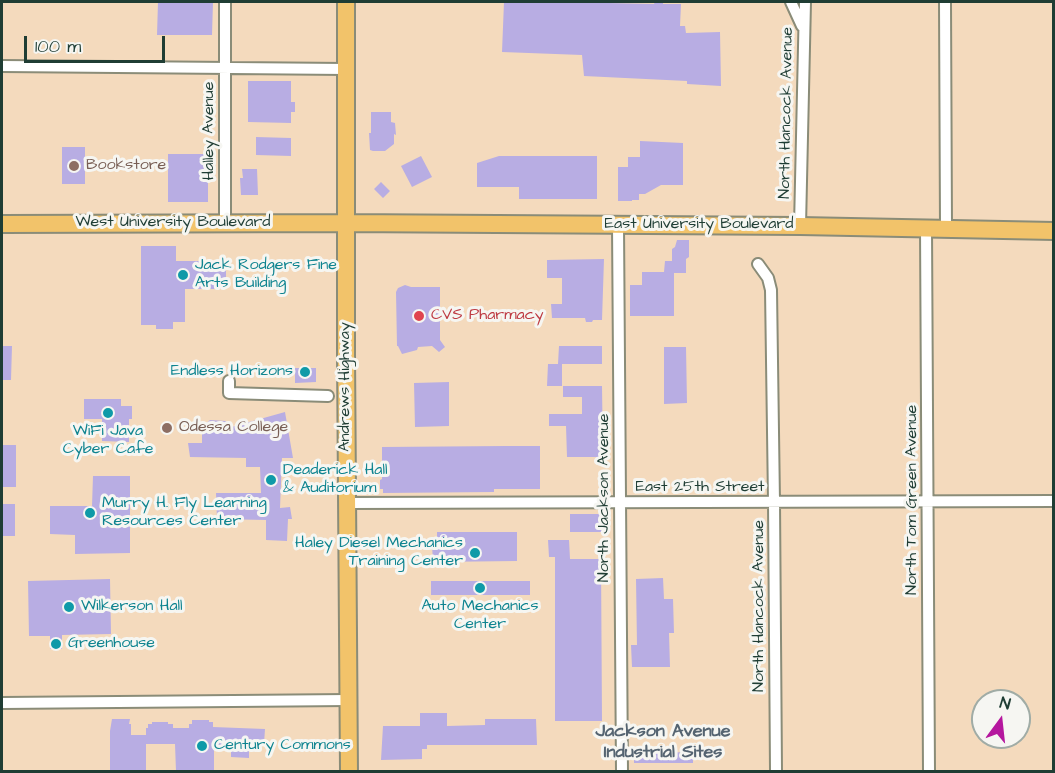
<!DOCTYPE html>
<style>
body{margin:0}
#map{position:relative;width:1055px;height:773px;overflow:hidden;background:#f4dabd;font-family:"Architects Daughter",sans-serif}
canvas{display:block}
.frame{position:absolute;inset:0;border:3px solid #1f3d34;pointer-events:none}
.north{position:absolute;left:971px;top:689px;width:60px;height:60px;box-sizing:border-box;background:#f6f6f2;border:2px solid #a0aca6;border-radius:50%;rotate:15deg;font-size:16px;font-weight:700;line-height:24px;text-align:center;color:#1f3d34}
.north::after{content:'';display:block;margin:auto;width:21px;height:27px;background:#b5179e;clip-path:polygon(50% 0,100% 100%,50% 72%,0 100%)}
.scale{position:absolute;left:24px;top:36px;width:141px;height:27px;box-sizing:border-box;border:3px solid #1f3d34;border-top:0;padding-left:8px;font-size:18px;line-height:21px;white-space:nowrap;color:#1f3d34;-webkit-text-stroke:4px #f6f6f2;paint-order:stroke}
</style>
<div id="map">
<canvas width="1055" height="773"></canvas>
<div class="frame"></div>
<div class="north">N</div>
<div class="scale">100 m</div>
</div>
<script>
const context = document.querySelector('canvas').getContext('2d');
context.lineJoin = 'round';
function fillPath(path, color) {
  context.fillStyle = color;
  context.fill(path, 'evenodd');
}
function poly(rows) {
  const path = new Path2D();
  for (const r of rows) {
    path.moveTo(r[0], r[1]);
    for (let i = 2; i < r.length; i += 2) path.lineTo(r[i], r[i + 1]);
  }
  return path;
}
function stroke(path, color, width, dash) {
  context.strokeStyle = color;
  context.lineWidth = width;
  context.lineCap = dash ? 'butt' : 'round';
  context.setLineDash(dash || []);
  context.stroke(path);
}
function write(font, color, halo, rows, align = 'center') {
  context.font = font + ' "Architects Daughter",sans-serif';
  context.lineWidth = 6;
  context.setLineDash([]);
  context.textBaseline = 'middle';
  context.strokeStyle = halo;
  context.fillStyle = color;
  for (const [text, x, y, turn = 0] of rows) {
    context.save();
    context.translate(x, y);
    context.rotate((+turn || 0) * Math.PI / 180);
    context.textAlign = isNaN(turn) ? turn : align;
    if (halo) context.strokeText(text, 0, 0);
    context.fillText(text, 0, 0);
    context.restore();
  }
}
fillPath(poly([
 [158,2,213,2,212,35,157,35],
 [504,2,609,2,609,3,654,4,655,2,663,2,663,4,681,4,680,26,685,26,686,33,720,32,721,86,687,84,687,81,584,76,582,55,502,52],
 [248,81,291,81,291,102,295,102,295,112,291,112,291,123,248,122],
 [371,112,391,112,391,122,395,123,396,135,394,134,394,144,385,151,373,151,370,150,369,133,371,133],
 [256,137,291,138,291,156,256,155],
 [640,141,683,143,683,185,661,185,645,194,639,194,639,200,632,200,632,201,618,201,618,167,628,167,628,157,640,157],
 [62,147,85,147,85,184,62,184],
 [168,154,214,154,214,171,208,170,208,202,168,202],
 [421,156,432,177,412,187,401,166],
 [499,156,597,156,597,199,519,199,519,187,477,187,477,163],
 [242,169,257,169,258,195,241,195,240,178,243,178],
 [381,182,390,191,383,198,374,189],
 [677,240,689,240,689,257,686,259,686,273,674,273,674,316,630,316,630,285,642,285,642,272,664,272,665,261,672,261,672,249,675,247],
 [141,246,176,246,176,261,226,261,226,289,185,289,185,322,173,322,173,329,156,329,156,325,141,325],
 [604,259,602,320,593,320,592,322,586,322,585,318,552,318,551,304,562,304,562,278,547,278,547,260],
 [405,285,411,287,440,287,440,340,445,347,439,352,432,346,418,347,417,350,402,354,398,346,397,346,396,292,398,288],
 [2,346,12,346,11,380,2,380],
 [559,346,602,346,602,364,558,364],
 [664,347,686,347,687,403,664,404],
 [548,364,562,364,562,386,547,386],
 [295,368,316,368,316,382,295,383],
 [449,382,449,426,415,427,414,383],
 [563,386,602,386,603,457,567,457,566,426,549,426,549,414,582,414,582,397,563,397],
 [84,399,121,399,121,406,132,406,132,419,129,419,129,442,102,441,102,419,84,419],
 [285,412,293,458,282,458,280,508,290,507,292,519,288,519,287,541,266,540,266,520,217,519,216,493,261,493,260,467,246,467,246,458,190,457,188,443,202,443,202,427,210,420,226,421,228,428],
 [2,445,16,445,16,487,2,487],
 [505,446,540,446,540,489,494,489,494,492,383,493,383,489,380,489,380,480,382,479,382,447],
 [93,476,130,476,130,553,75,554,75,535,50,534,50,506,92,506],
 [2,504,15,504,15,536,2,536],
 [570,514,606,514,606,532,570,532],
 [437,532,517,532,517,561,433,562,432,545,437,545],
 [548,540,569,540,570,559,601,559,602,721,555,721,555,557,549,557],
 [663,578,664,599,673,599,674,633,669,633,670,667,632,667,631,645,637,645,636,579],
 [110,579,111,634,62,635,62,649,50,649,50,636,29,636,28,581],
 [431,581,530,581,530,595,431,595],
 [420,713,447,713,447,726,485,725,485,719,536,719,537,745,427,745,427,749,422,749,422,759,381,760,383,726,420,726],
 [112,719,130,719,129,724,131,724,131,735,146,735,146,728,148,728,148,724,152,724,152,722,168,722,168,724,173,724,173,728,189,728,189,724,192,724,192,720,209,720,209,722,213,722,213,727,265,729,264,744,249,744,249,758,231,757,231,746,214,746,214,771,176,771,175,744,146,744,146,771,110,771,110,731],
 [653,750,653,753,693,752,693,763,634,763,634,751]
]), '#b8ade3');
const minor = poly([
 [225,2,225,224],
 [791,2,802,26],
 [945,2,946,228],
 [2,66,346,69],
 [618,225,622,772],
 [800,226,805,2],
 [926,228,929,772],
 [758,264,768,278,771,290,774,502,776,772],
 [229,381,229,393,328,396],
 [346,503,1054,501],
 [2,703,349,700]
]);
const primary = poly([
 [346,2,346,354,349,772],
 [2,224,345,223,800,226,1054,231]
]);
stroke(minor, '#8a8c78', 14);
stroke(primary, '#8a8c78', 20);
stroke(minor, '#fff', 10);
stroke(primary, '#f2c36a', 16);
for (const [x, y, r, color] of [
 [74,166,6,"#8d6e63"],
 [183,275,6,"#0f9aa8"],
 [419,316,6,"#e0444e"],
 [305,372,6,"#0f9aa8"],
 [108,413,6,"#0f9aa8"],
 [167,428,6,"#8d6e63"],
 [271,480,6,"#0f9aa8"],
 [90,513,6,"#0f9aa8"],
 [475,553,6,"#0f9aa8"],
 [480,588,6,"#0f9aa8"],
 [69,607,6,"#0f9aa8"],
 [56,644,6,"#0f9aa8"],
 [202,746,6,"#0f9aa8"]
]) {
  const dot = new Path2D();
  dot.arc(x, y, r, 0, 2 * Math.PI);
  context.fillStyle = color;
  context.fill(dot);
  stroke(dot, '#f6f6f2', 2);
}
write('16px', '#1f3d34', '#f6f6f2', [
 ["North Hancock Avenue",787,113,-89],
 ["Halley Avenue",210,131,-90],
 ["West University Boulevard",173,223],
 ["East University Boulevard",699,225],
 ["Andrews Highway",346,387,-90],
 ["East 25th Street",700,488],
 ["North Jackson Avenue",605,498,-90],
 ["North Tom Green Avenue",913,500,-90],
 ["North Hancock Avenue",760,606,-90]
]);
write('16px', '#785e54', '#f6f6f2', [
 ["Bookstore",86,166],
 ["Odessa College",179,428]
], 'left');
write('16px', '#0d838f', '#f6f6f2', [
 ["Jack Rodgers Fine",195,266],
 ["Arts Building",195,284],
 ["Endless Horizons",293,372,"right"],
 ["WiFi Java",108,432,"center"],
 ["Cyber Cafe",108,450,"center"],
 ["Deaderick Hall",283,471],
 ["& Auditorium",283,489],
 ["Murry H. Fly Learning",102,504],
 ["Resources Center",102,522],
 ["Haley Diesel Mechanics",463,544,"right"],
 ["Training Center",463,562,"right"],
 ["Wilkerson Hall",81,607],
 ["Auto Mechanics",480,607,"center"],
 ["Center",480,625,"center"],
 ["Greenhouse",68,644],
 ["Century Commons",214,746]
], 'left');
write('16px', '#be3a42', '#f6f6f2', [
 ["CVS Pharmacy",431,316]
], 'left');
write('bold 18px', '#556471', '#f6f6f2', [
 ["Jackson Avenue",663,732],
 ["Industrial Sites",663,753]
]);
</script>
